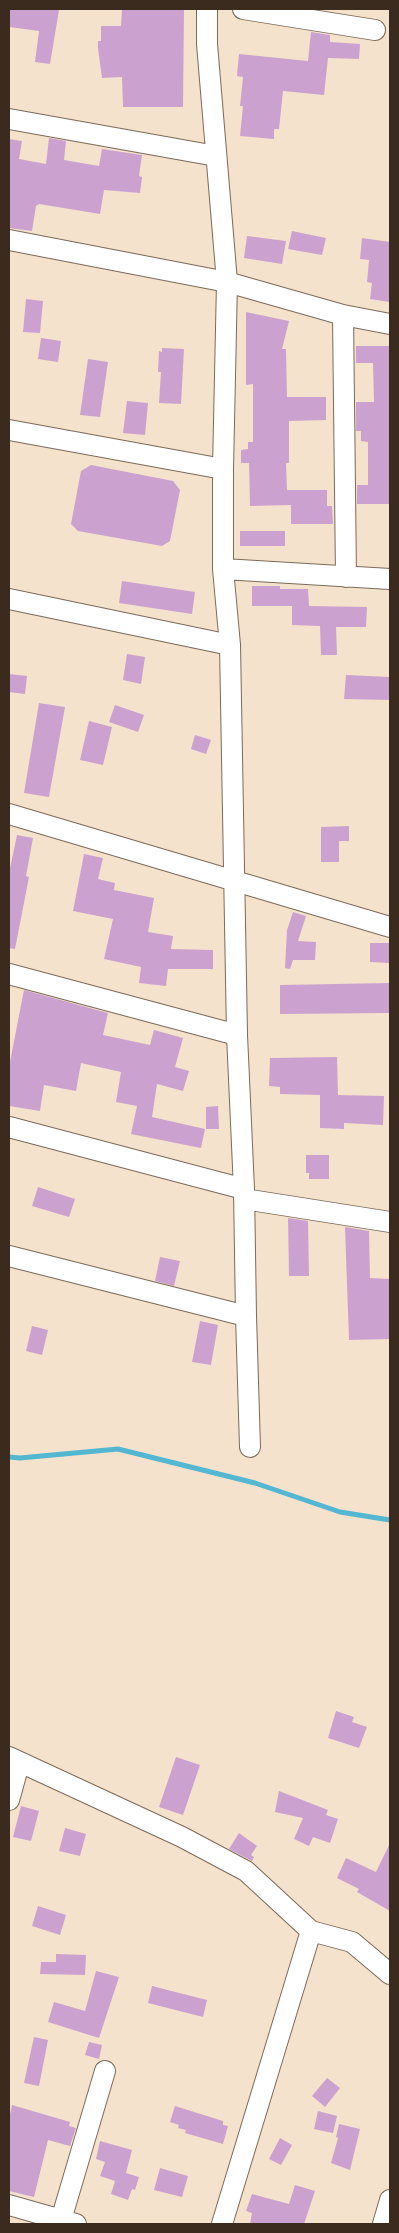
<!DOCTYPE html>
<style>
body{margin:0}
#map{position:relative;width:399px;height:2233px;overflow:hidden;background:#f5e2cc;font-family:"Comic Neue",sans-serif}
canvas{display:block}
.frame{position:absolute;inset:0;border:10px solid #3b2a1e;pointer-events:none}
</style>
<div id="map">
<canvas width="399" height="2233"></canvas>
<div class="frame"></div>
</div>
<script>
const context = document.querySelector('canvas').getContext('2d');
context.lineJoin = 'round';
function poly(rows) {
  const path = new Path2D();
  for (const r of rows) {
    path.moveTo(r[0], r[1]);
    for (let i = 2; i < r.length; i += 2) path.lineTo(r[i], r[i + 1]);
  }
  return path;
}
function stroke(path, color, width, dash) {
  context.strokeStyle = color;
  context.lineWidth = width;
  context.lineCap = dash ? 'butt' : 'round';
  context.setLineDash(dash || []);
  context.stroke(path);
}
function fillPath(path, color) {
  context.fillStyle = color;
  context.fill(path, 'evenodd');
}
stroke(poly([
 [9,1457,20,1458,118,1449,255,1483,340,1512,390,1520]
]), '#53b7d2', 5);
fillPath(poly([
 [10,9,59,10,50,64,35,62,39,31,9,27],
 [122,9,184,10,183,107,123,107,122,77,102,78,98,48,98,41,101,41,101,26,121,26],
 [311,32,330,35,330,42,360,44,359,59,328,58,324,95,283,91,279,129,274,129,274,139,240,136,243,106,240,106,243,77,237,76,239,54,308,61],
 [49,138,66,141,64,160,99,166,102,149,142,155,139,176,142,177,140,193,104,190,100,214,39,204,36,206,32,231,9,228,9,139,22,141,19,159,46,164],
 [292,231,326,238,322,255,288,249],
 [247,236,286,241,282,264,244,258],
 [362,238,390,242,389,302,370,299,372,283,367,282,369,260,360,259],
 [26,299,43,301,40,333,23,332],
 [246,312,289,321,282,349,286,349,287,397,326,397,326,420,289,421,289,463,286,463,287,490,327,490,327,506,332,506,333,524,291,524,291,505,250,506,249,463,241,463,241,450,248,449,248,442,253,442,253,384,246,385],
 [41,338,61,341,58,362,38,359],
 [356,346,390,346,390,504,357,504,357,485,368,485,368,442,361,441,361,431,356,431,356,402,374,402,373,363,356,363],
 [162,348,184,349,181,404,159,403,161,372,158,372,159,351,162,352],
 [88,359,108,362,100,417,80,415],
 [127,401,148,403,145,435,123,433],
 [91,465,173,481,180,490,170,541,162,546,78,531,71,524,81,471],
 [240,531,285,531,285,546,240,546],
 [122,581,195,592,192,614,119,603],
 [252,586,280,586,280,589,308,589,309,606,367,607,366,627,336,627,337,655,321,655,320,626,292,625,292,606,252,606],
 [127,654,145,657,141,684,123,680],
 [9,674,27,676,25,694,9,692],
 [346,675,390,677,390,700,344,699],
 [39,703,65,707,49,797,24,793],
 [115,705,144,715,138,732,109,722],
 [89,721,112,727,103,765,80,760],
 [195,735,211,740,206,754,191,749],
 [349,826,349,841,339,841,339,862,321,862,321,827],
 [17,835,33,838,26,876,29,877,15,949,9,948,9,873],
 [84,854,103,858,98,879,115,883,114,890,154,898,148,932,173,936,171,949,213,950,213,969,168,969,166,986,139,983,141,967,104,959,113,919,73,911],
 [293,912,306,916,298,941,316,942,315,960,293,960,290,969,285,968,287,930],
 [370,943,390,943,390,963,370,962],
 [390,983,390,1013,280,1014,280,985],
 [24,990,108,1013,103,1035,150,1045,154,1030,183,1038,175,1067,189,1071,183,1091,157,1084,152,1117,205,1129,201,1148,131,1134,137,1106,116,1102,121,1072,81,1063,76,1091,44,1085,40,1111,9,1106,9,1067],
 [337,1057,338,1095,384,1096,383,1125,344,1123,344,1129,320,1128,320,1095,280,1094,280,1087,269,1086,270,1058],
 [218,1106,219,1129,206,1129,206,1107],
 [306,1155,329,1155,329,1179,309,1179,309,1173,306,1173],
 [38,1187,75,1199,69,1217,32,1206],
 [288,1218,308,1221,309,1276,289,1276],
 [345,1227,369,1231,370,1278,390,1279,390,1339,349,1340],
 [160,1257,180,1261,174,1286,155,1281],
 [200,1321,218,1325,211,1365,192,1362],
 [32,1326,48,1330,42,1355,26,1351],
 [336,1711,354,1717,352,1722,367,1727,359,1748,328,1738],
 [176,1757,200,1765,183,1815,159,1807],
 [279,1791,328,1810,326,1815,338,1819,330,1843,313,1837,309,1846,294,1839,303,1818,275,1812],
 [21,1806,39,1811,31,1841,13,1837],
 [65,1828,86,1834,80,1856,59,1851],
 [239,1833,257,1846,251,1855,254,1857,252,1861,229,1849],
 [390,1843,390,1911,357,1892,359,1889,337,1878,346,1858,376,1872],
 [38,1906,66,1915,60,1935,32,1926],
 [56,1954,86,1955,85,1975,40,1974,41,1962,56,1962],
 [96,1971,119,1977,99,2038,48,2022,54,2002,85,2011],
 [152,1986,207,2000,203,2017,148,2003],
 [34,2037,48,2040,39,2086,24,2083],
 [89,2042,102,2045,99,2059,85,2055],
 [327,2078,340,2088,325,2107,312,2096],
 [12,2105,70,2122,69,2126,76,2128,70,2146,48,2140,34,2197,9,2191,9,2119],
 [175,2106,223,2121,223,2125,228,2126,223,2144,185,2133,186,2130,178,2128,179,2125,170,2122],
 [318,2111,337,2116,333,2133,314,2129],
 [339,2124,360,2129,350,2170,331,2163,338,2138,336,2137],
 [280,2138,292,2145,281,2165,269,2159],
 [100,2141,132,2150,126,2173,139,2177,135,2190,132,2189,128,2200,111,2194,115,2181,100,2176,105,2162,96,2159],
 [160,2168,188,2176,182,2197,154,2190],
 [295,2185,315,2191,304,2224,250,2224,252,2213,246,2211,252,2194,289,2204]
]), '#cba2cf');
const street = poly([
 [207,9,207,44,227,282,223,469,223,569,230,645,237,1035,244,1189,246,1316,250,1447],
 [243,9,375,30],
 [9,119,216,156],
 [9,240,227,282,343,315,390,324],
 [343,315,346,577],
 [9,430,223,469],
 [223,569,390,579],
 [9,599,230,645],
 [9,814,390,927],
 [9,974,237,1035],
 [9,1127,244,1189],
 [244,1199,390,1222],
 [9,1256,246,1316],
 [9,1757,182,1837,246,1871,311,1931,352,1942,390,1974],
 [9,1800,19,1764],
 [9,2205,76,2224],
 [61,2220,105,2071],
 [222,2224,311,1931],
 [383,2224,390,2200]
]);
stroke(street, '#7c6a5b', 22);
stroke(street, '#fff', 20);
</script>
